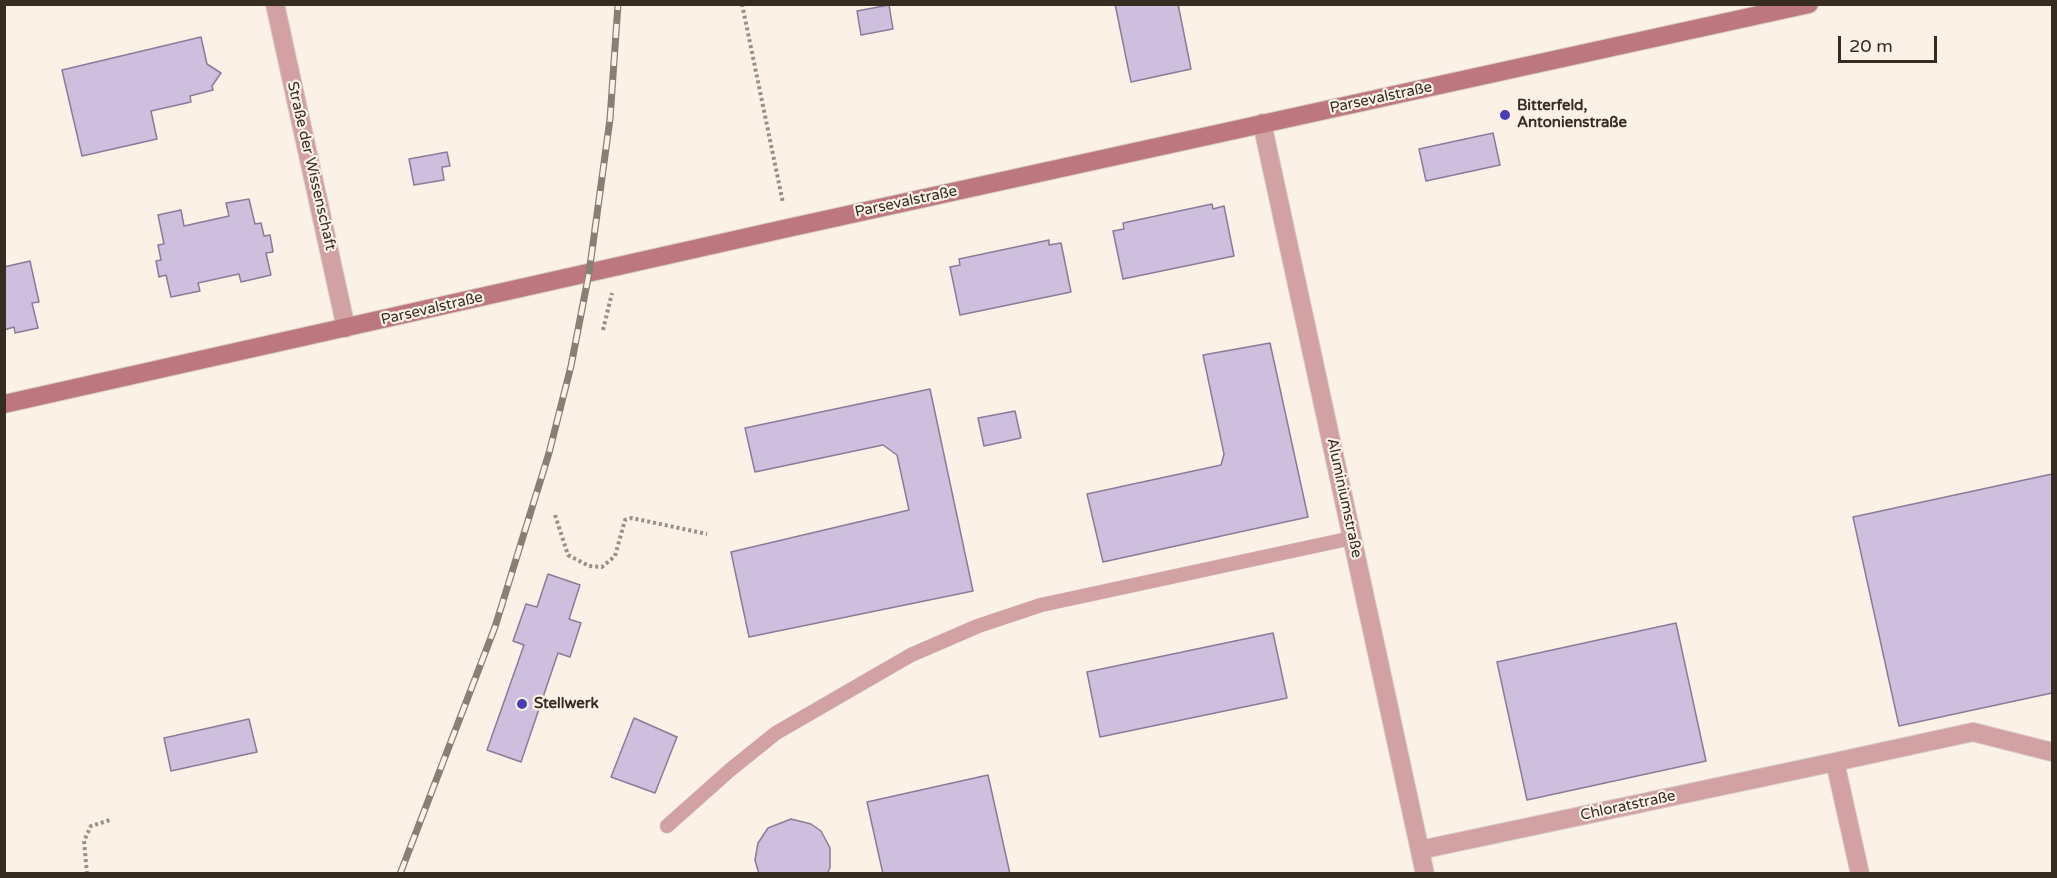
<!DOCTYPE html>
<meta charset="utf-8">
<style>
body{margin:0}
#map{position:relative;width:2057px;height:878px;overflow:hidden;background:#fcf1e7;font-family:"Varela Round",sans-serif}
canvas{display:block}
.frame{position:absolute;inset:0;border:6px solid #362c22;pointer-events:none}
.scale{position:absolute;left:1838px;top:36px;width:99px;height:27px;box-sizing:border-box;border:3px solid #362c22;border-top:0;padding-left:8px;font-size:18px;line-height:21px;white-space:nowrap;color:#362c22;-webkit-text-stroke:4px #fcf1e7;paint-order:stroke}
</style>
<div id="map">
<canvas width="2057" height="878"></canvas>
<div class="frame"></div>
<div class="scale">20 m</div>
</div>
<script>
const context = document.querySelector('canvas').getContext('2d');
context.lineJoin = 'round';
function fillPath(path, color) {
  context.fillStyle = color;
  context.fill(path, 'evenodd');
}
function poly(rows) {
  const path = new Path2D();
  for (const r of rows) {
    path.moveTo(r[0], r[1]);
    for (let i = 2; i < r.length; i += 2) path.lineTo(r[i], r[i + 1]);
  }
  return path;
}
function stroke(path, color, width, dash) {
  context.strokeStyle = color;
  context.lineWidth = width;
  context.lineCap = dash ? 'butt' : 'round';
  context.setLineDash(dash || []);
  context.stroke(path);
}
function write(font, color, halo, rows, align = 'center') {
  context.font = font + ' "Varela Round",sans-serif';
  context.lineWidth = 4.5;
  context.setLineDash([]);
  context.textBaseline = 'middle';
  context.strokeStyle = halo;
  context.fillStyle = color;
  for (const [text, x, y, turn = 0] of rows) {
    context.save();
    context.translate(x, y);
    context.rotate((+turn || 0) * Math.PI / 180);
    context.textAlign = isNaN(turn) ? turn : align;
    if (halo) context.strokeText(text, 0, 0);
    context.fillText(text, 0, 0);
    context.restore();
  }
}
const building = poly([
 [1115,4,1178,4,1191,69,1131,82,1115,4],
 [889,5,893,29,861,35,857,11,889,5],
 [201,37,207,64,221,73,212,86,213,90,190,96,191,102,151,111,157,139,82,156,62,70,201,37],
 [1493,133,1500,165,1426,181,1419,149,1493,133],
 [447,152,450,166,442,167,444,180,414,185,409,159,447,152],
 [249,199,255,224,261,223,264,236,270,235,273,252,266,253,271,275,241,282,239,274,198,283,200,291,171,297,166,275,159,277,156,261,161,260,158,245,164,244,158,215,181,210,184,226,229,216,226,203,249,199],
 [1212,204,1213,209,1224,206,1234,256,1123,279,1113,231,1124,229,1123,223,1212,204],
 [1049,240,1049,245,1061,243,1071,292,960,315,950,267,960,265,959,259,1049,240],
 [30,261,39,302,32,303,38,328,15,333,14,327,4,330,4,267,30,261],
 [1270,343,1308,517,1103,562,1087,494,1221,465,1224,454,1203,355,1270,343],
 [930,389,973,591,749,637,731,552,909,510,897,455,883,445,755,472,745,428,930,389],
 [1015,411,1021,438,984,446,978,418,1015,411],
 [2052,474,2052,693,1899,726,1853,517,2052,474],
 [548,574,580,585,569,619,581,623,570,657,558,653,521,762,487,750,524,645,513,641,526,604,537,607,548,574],
 [1676,623,1706,761,1527,800,1497,662,1676,623],
 [1273,633,1287,698,1100,737,1087,672,1273,633],
 [634,718,677,737,655,793,611,777,634,718],
 [249,719,257,752,171,771,164,738,249,719],
 [988,775,1010,874,883,874,867,802,988,775],
 [791,819,811,824,821,831,830,848,830,868,827,874,759,874,755,860,758,843,768,828,791,819]
]);
fillPath(building, '#cdbfdd');
stroke(building, '#8a7c98', 1.5);
const lane = poly([
 [667,826,730,770,776,733,911,655,978,626,1041,605,1352,538]
]);
const street = poly([
 [275,4,346,328],
 [1262,123,1425,874],
 [1835,762,1973,732,2052,752],
 [1420,850,1835,762,1860,874]
]);
const secondary = poly([
 [4,404,788,228,1809,4]
]);
stroke(lane, '#d8cec4', 15);
stroke(street, '#d8cec4', 20);
stroke(secondary, '#d8cec4', 20);
stroke(poly([
 [742,4,783,203],
 [603,330,612,293],
 [555,515,568,555,589,566,602,567,615,556,625,520,632,518,707,534],
 [87,874,84,841,91,826,110,820]
]), '#9a8f85', 4, [3, 3]);
stroke(lane, '#d1a1a4', 14);
stroke(street, '#d1a1a4', 18);
stroke(secondary, '#bc787e', 18);
const rail = poly([
 [400,874,495,627,549,453,571,366,589,273,610,119,618,4]
]);
stroke(rail, '#897f75', 7);
stroke(rail, '#fcf1e7', 4.5, [14]);
for (const [x, y, r, color] of [
 [1505,115,6,"#4c3fb6"],
 [522,704,6,"#4c3fb6"]
]) {
  const dot = new Path2D();
  dot.arc(x, y, r, 0, 2 * Math.PI);
  context.fillStyle = color;
  context.fill(dot);
  stroke(dot, '#fcf1e7', 2);
}
write('15px', '#362c22', '#fcf1e7', [
 ["Parsevalstraße",1381,98,-12],
 ["Straße der Wissenschaft",311,166,77],
 ["Parsevalstraße",906,202,-12],
 ["Parsevalstraße",432,309,-13],
 ["Aluminiumstraße",1344,498,78],
 ["Chloratstraße",1628,806,-12]
]);
write('bold 15px', '#362c22', '#fcf1e7', [
 ["Bitterfeld,",1517,106],
 ["Antonienstraße",1517,123],
 ["Stellwerk",534,704]
], 'left');
</script>
